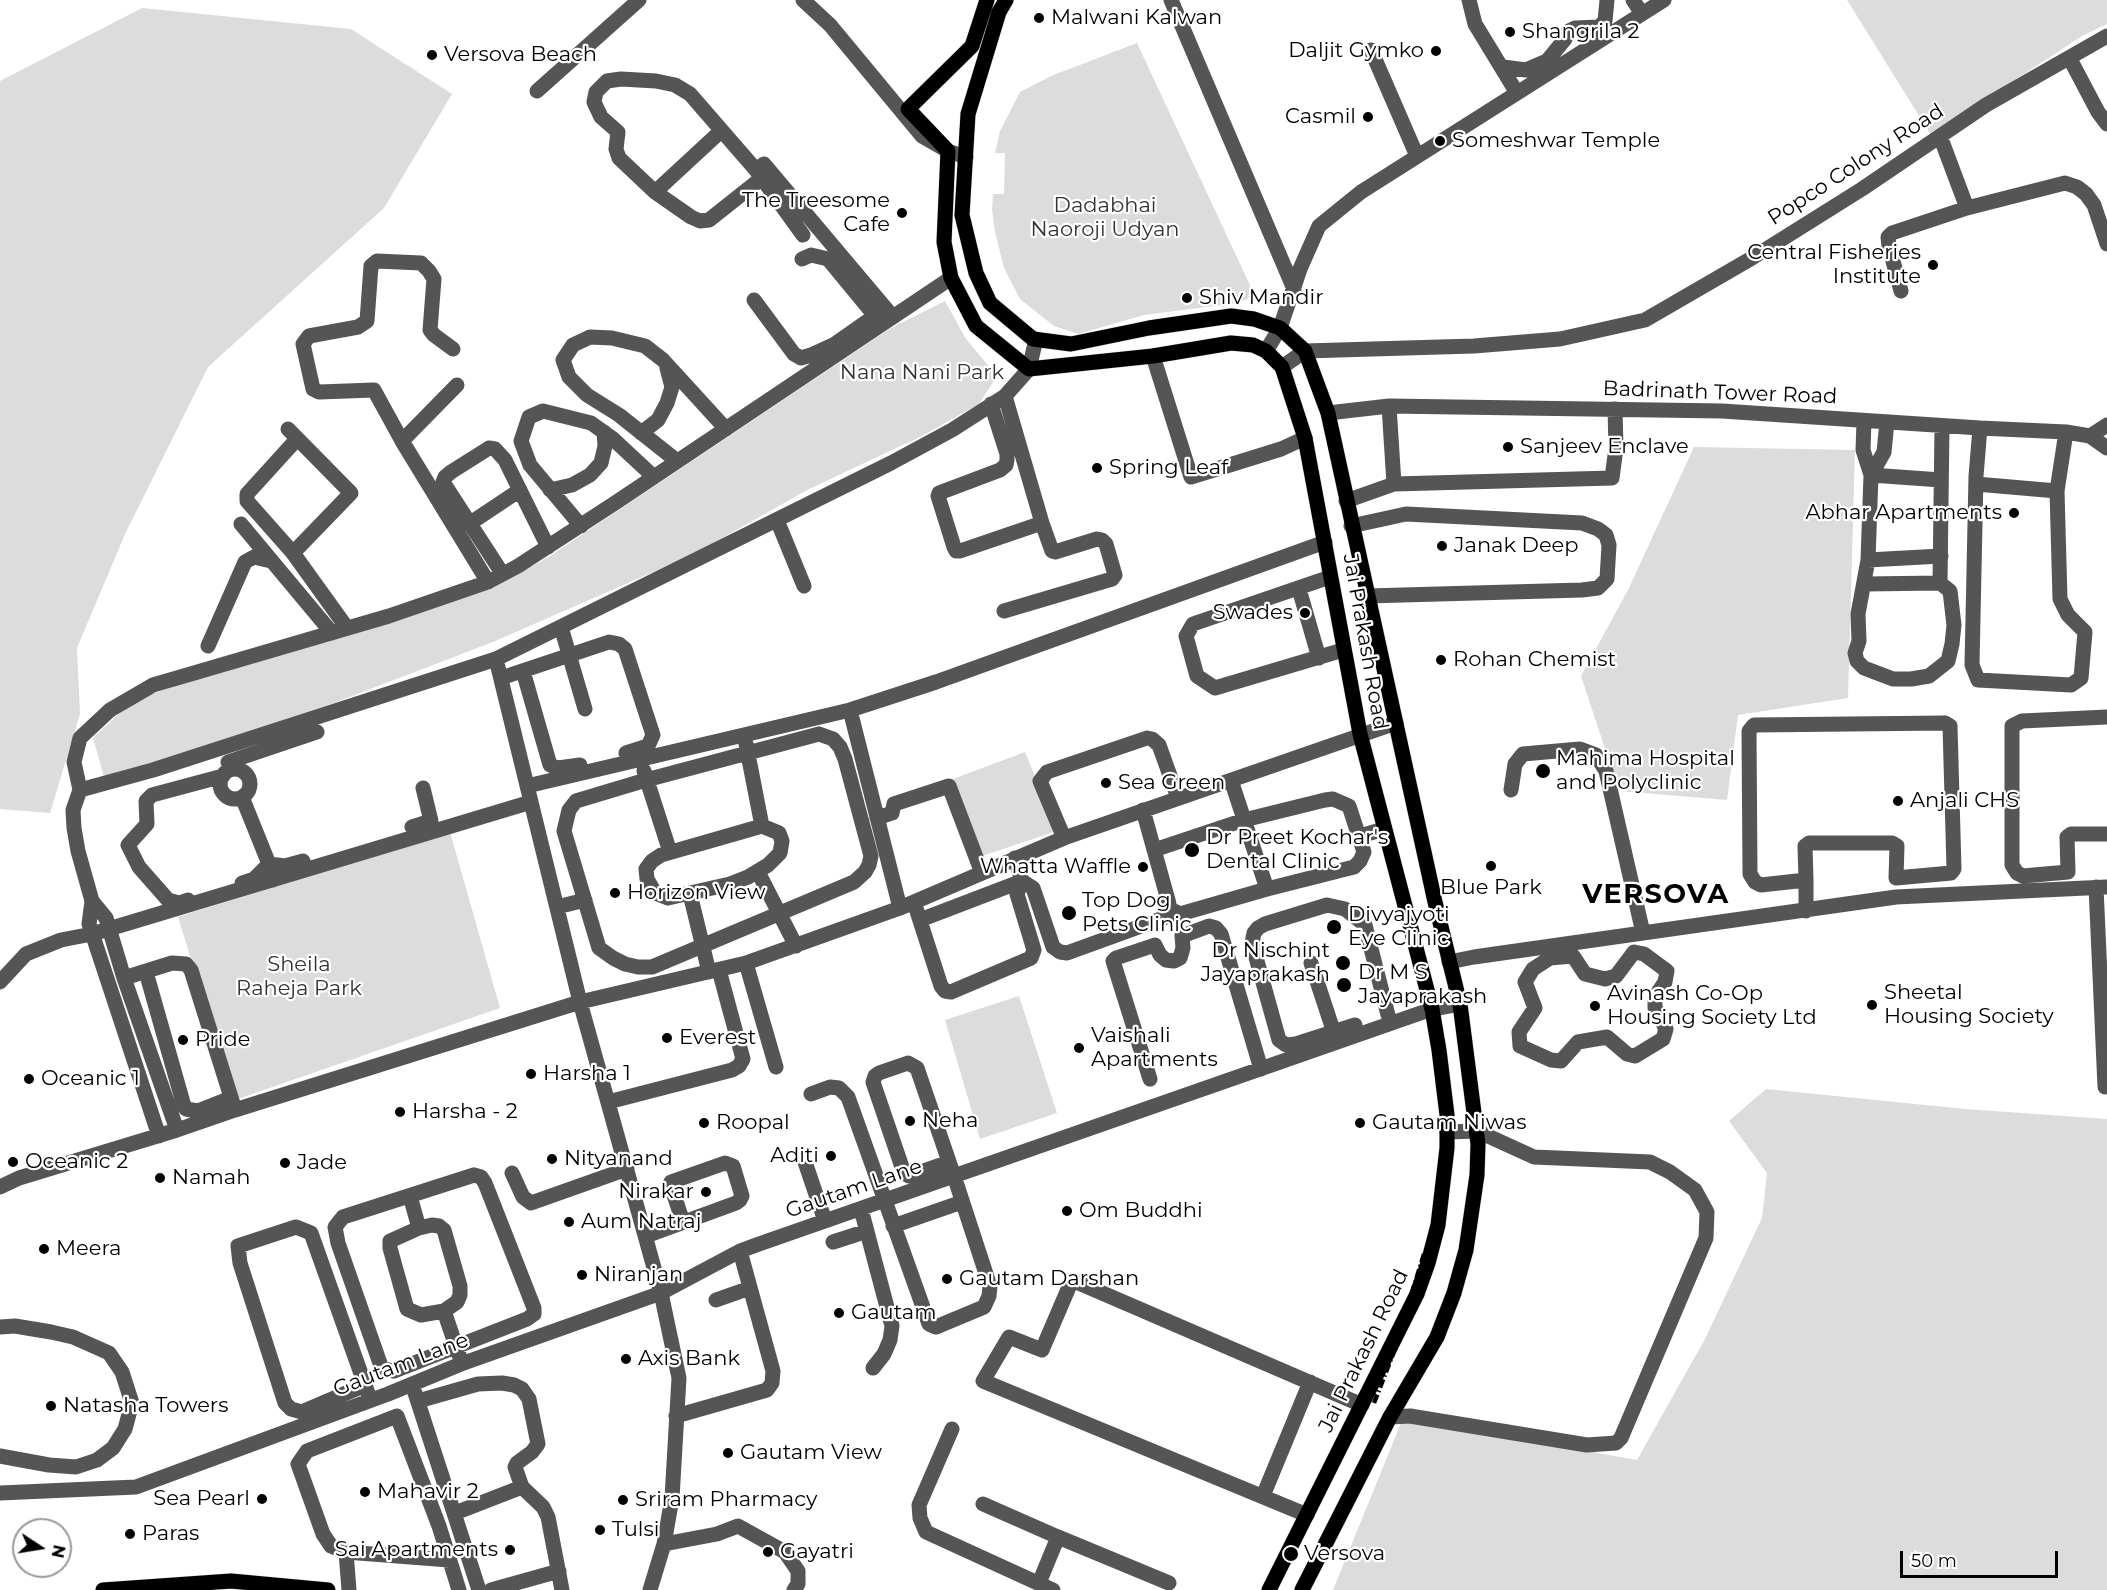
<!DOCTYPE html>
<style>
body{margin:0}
#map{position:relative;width:2107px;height:1590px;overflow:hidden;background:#fff;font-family:Montserrat,sans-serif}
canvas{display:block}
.north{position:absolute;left:12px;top:1518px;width:60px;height:60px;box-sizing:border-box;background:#fff;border:2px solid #999;border-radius:50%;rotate:102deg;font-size:16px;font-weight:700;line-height:24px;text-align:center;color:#000}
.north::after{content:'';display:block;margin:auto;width:21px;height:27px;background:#000;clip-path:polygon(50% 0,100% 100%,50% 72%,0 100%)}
.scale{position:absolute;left:1900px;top:1551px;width:158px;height:27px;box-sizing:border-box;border:3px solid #000;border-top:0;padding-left:8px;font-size:18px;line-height:21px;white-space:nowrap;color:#000;-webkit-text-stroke:4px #fff;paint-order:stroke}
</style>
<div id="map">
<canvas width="2107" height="1590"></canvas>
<div class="north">N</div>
<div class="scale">50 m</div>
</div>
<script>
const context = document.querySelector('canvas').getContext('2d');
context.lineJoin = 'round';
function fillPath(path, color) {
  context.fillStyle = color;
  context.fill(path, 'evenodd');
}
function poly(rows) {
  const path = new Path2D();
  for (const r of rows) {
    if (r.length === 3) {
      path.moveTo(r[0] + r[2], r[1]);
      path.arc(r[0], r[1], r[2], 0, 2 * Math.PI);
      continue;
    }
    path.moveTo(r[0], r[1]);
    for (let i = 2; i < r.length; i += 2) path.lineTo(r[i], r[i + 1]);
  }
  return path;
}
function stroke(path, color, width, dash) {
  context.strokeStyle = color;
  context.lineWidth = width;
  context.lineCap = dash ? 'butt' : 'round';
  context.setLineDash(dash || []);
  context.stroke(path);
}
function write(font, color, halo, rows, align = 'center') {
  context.font = font + ' Montserrat,sans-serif';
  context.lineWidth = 4.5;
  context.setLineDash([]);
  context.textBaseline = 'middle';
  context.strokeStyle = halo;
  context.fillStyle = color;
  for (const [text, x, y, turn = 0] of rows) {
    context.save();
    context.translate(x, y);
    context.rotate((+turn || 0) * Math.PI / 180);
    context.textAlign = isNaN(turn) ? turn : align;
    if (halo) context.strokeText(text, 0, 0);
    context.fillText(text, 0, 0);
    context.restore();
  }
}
fillPath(poly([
 [1847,0,2107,0,2107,24,2082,36,1931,135],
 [142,8,351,29,452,94,384,208,208,367,125,534,77,648,80,714,50,813,0,809,0,81],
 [1137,43,1255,296,1238,303,1144,315,1078,334,1054,326,1020,299,1004,268,995,232,992,210,993,194,1004,194,1005,153,995,153,1000,131,1020,92,1051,76],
 [945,301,966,339,997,376,979,404,922,436,809,489,692,555,493,642,334,703,149,764,104,777,93,738,120,713,149,695,287,650,491,589,547,558,891,328],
 [1694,447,1855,450,1848,698,1738,715,1727,800,1619,791,1581,676,1628,590],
 [1025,752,1057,831,976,858,950,780],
 [450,832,500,1008,235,1100,178,917],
 [1019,996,1057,1113,980,1139,945,1020],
 [1766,1089,1965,1109,2107,1119,2107,1590,1333,1590,1403,1418,1637,1460,1705,1339,1762,1218,1767,1173,1729,1121]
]), '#dcdcdc');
const major = poly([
 [987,0,972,46,908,109,948,151,944,242,951,278,976,326,1029,369,1153,356,1231,343,1253,345,1266,351,1282,367,1305,438,1360,734,1432,1009,1439,1050,1447,1115,1447,1148,1438,1225,1428,1263,1417,1294,1269,1590],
 [1006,0,999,12,968,114,962,215,976,273,990,303,1033,339,1071,344,1149,328,1231,316,1254,319,1280,328,1305,351,1328,413,1435,902,1460,1004,1478,1144,1477,1175,1466,1250,1454,1293,1437,1337,1390,1417,1302,1590],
 [103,1590,231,1581,328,1590]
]);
stroke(major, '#dbdbdb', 16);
stroke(poly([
 [803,0,830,25,922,136,948,151,966,157],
 [1171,0,1294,289],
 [1469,0,1475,24,1517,93],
 [1633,0,1642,14],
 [1371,50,1417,156],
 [2070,59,2098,112,2107,124],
 [1503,67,1526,70,1547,61,1565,39,1567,32,1575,28,1599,27,1605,21,1607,0],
 [537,91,639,0],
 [1940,136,1967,208],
 [756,170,803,235],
 [762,178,709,220,700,221,691,217,655,192,619,158,616,149,618,132,601,117,594,102,596,92,607,81,621,79,656,81,675,85,690,94,756,170,764,164,893,317],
 [655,192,721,131],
 [802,259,811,255,828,259,880,322],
 [1901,291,1889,246,1888,237,1892,233,1967,208,2065,183,2077,187,2086,194,2094,205,2107,244],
 [754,300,794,354,801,358,811,355,835,344,875,316],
 [453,349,434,335,430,330,434,279,429,271,421,263,377,261,371,266,367,321,358,327,309,336,303,344,313,389,319,392,374,390,402,441,488,582],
 [1266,351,1280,328,1300,269,1319,226,1361,192,1664,0],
 [1153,356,1191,477,1281,449,1305,438],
 [1282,367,1305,351,1474,346,1560,339,1645,320,1752,258,1862,189,1986,105,2107,36],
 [991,404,1007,454,1007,460,1006,465,1000,470,939,493,938,496,954,547,956,551,960,551,1042,523],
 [1389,406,1394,484,1612,478,1616,448,1615,409],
 [1328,413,1389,406,1722,411,1980,428,2066,432,2090,436,2107,448],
 [1864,421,1863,450,1871,475,1868,560,1858,614,1859,641,1855,653,1857,661,1864,668,1893,679,1911,679,1929,676,1948,661,1952,644,1954,625,1950,591,1940,583,1942,426],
 [1980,428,1976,476,1972,665,1978,680,2071,685,2081,678,2085,632,2068,615,2060,599,2057,491,2066,432],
 [288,429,351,493,293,553,347,628],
 [641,433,658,420,667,403,672,387,667,368],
 [2090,436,2107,425],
 [402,441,457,385],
 [677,461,619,415,587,395,569,377,563,360,573,345,590,337,612,338,645,346,663,360,726,429],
 [1871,475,1941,480],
 [1871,475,1884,452,1887,422],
 [1976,484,2057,491],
 [550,490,572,485,590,475,601,463,605,446,604,432],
 [1346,501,1394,484],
 [777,520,804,586],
 [241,524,332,633],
 [469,524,520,490],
 [581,526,530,465,521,441,529,417,543,411,591,423,612,438,654,477],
 [1351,526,1406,514,1582,523,1598,529,1606,535,1609,545,1607,579,1598,588,1582,590,1367,596],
 [293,553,247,501,247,494,297,439],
 [1868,560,1941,556],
 [502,573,443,482,445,477,451,472,489,448,495,449,505,460,548,547],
 [1330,577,1193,624,1186,636,1197,676,1215,688,1343,650],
 [1865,584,1940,583],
 [1299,589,1319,658],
 [1004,611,1112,579,1115,575,1106,544,1102,540,1097,539,1055,552,1052,551,1042,523,1005,396],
 [561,627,585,709],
 [208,646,245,562,254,557,271,561],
 [496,659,580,1002,661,1293,679,1378,672,1498,664,1544,650,1590],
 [523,671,550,765,558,768,580,765],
 [501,678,609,642,619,644,625,649,653,735,648,746,626,753],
 [850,710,900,908],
 [2107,717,2022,721,2012,726,2012,865,2017,873,2023,876,2068,872,2067,837,2071,834,2107,834],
 [1945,723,1950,726,1954,869,1951,873,1896,878,1897,846,1892,843,1809,843,1805,846,1806,880,1761,885,1755,882,1750,874,1749,731,1754,725,1945,723],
 [819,734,833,739,840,747,845,759,871,856,869,865,865,872,854,882,652,967,638,967,625,964,613,958,599,948,564,831,569,810,576,801,646,780,819,734],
 [746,744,762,826],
 [228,762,317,732],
 [235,784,15],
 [644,771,670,852],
 [527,786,850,710,936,682,1325,542],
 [80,790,153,770,496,659,891,463,952,430,1005,396,1029,369,1036,339],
 [1511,790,1515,764,1523,754,1580,749,1596,755,1606,771,1643,933],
 [242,797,269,864,285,866,303,861],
 [877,818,892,813,894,804,949,786,982,873],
 [762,826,779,833,782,841,780,853,768,865,748,877,730,884,668,898,655,893,647,879,646,869,652,861,661,855,762,826],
 [412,827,431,821,423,788],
 [1360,836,1384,829],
 [1064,838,1040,781,1047,772,1147,738,1152,739,1159,745,1178,798],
 [1154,850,1244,820,1325,800,1333,799,1349,806,1364,852,1360,861,1354,867,1267,889],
 [758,872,796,946],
 [1022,881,1033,888,1053,947,1060,952,1067,953,1169,916,1170,909,1168,900,1143,810],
 [242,883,254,879,269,864,273,880],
 [2096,887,2105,1087],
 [690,894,709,972],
 [188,900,179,903,168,900,139,867,128,845,147,824,146,801,152,795,223,776],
 [92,901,89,924,159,1136],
 [914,902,941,986,945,991,951,992,1031,958,1034,950,1017,894,1022,881,1015,858],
 [557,907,585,900],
 [1170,909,1180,914,1267,889,1231,780],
 [1806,911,1806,880],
 [920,920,1022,881],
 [1546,947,1550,958,1533,969,1525,982,1535,1008,1519,1032,1520,1046,1551,1060,1561,1061,1578,1042,1607,1037,1627,1054,1635,1056,1663,1039,1666,1029,1655,1008,1655,997,1665,982,1667,971,1644,954,1634,952,1616,976,1605,979,1585,974,1573,956,1550,958],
 [1449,962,1474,957,1896,897,2107,887],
 [746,963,776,1067],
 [1311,963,1336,1039],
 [146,972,184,1106,186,1109,198,1111,231,1098],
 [124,978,172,963,186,964,191,970,235,1110],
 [0,982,26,954,61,940,92,934,531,802],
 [1355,1025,1296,1044,1286,1045,1279,1040,1252,943,1254,933,1258,928,1265,924,1327,905,1345,909,1365,925,1388,1015],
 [1150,1079,1113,961,1116,958,1155,945,1160,955,1166,960,1174,961,1180,958,1183,948,1182,936,1209,926,1216,928,1221,934,1261,1069],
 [811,1094,830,1087,839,1088,848,1097,929,1324,936,1327,984,1307,989,1296,990,1286,957,1185,917,1068,908,1063,879,1073,875,1076,873,1082,904,1173,909,1176,949,1162],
 [608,1102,732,1070,739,1066,743,1059,719,970],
 [177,1130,124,978,106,918,92,901,78,851,74,828,73,810,80,790,74,762,80,738,110,710,153,685,389,616,488,582,518,566,615,503,951,278],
 [805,1162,825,1221],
 [512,1173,523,1197,531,1203,627,1169],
 [474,1175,481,1177,485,1183,534,1308,534,1314,527,1319,394,1371,382,1369,338,1243,335,1227,343,1217,474,1175],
 [0,1187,19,1178,177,1130,235,1110,580,1002,746,963,900,908,1064,838,1396,723],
 [410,1196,419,1228],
 [861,1209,892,1326,890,1340,884,1354,873,1368],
 [893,1226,962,1202],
 [646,1236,736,1203,740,1200,742,1196,733,1166,725,1163,671,1182,671,1186,683,1222],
 [833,1242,867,1231],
 [716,1300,750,1288],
 [444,1311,421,1315,407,1309,390,1248,390,1241,419,1228,432,1225,439,1226,444,1230,460,1286,460,1295,457,1302,444,1311,459,1355],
 [0,1327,15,1326,51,1332,73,1337,109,1353,122,1372,132,1403,125,1429,113,1448,97,1460,76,1467,49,1465,0,1456],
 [365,1385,302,1412,291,1409,285,1403,240,1263,238,1246,296,1227,311,1233,370,1399],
 [415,1393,479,1590],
 [418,1401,478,1384,502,1383,514,1385,522,1389,529,1399,538,1444,532,1452,517,1463,515,1467,522,1487,543,1507,548,1517,562,1590],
 [676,1416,767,1390,772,1383,773,1371,740,1251],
 [1390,1417,1410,1416,1587,1445,1616,1443,1621,1438,1706,1238,1707,1212,1695,1190,1670,1172,1650,1162,1534,1157,1477,1131,1447,1132],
 [952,1429,919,1505,920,1518,926,1532,1053,1590],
 [0,1493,136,1487,388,1394,461,1364,661,1293,740,1251,759,1244,1432,1009,1460,1004],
 [1263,1496,1310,1382],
 [983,1504,1058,1537,1039,1583],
 [455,1513,522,1487],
 [1307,1515,983,1381,1009,1337,1042,1350,1072,1280,1362,1405],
 [1058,1537,1169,1583],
 [664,1544,717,1534,738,1526,785,1552,798,1571,798,1584,794,1590],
 [346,1552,449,1560],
 [349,1590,346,1552,331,1546,323,1534,298,1464,307,1451,397,1416,439,1526,459,1590],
 [491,1590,559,1571]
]), '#555', 15);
stroke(major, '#000', 15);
stroke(poly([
 [1374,1403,1393,1354,1424,1254]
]), '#000', 4.5, [9, 3, 1.5, 3]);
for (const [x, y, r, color] of [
 [1039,18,6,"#000"],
 [1510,32,6,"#000"],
 [1436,51,6,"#000"],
 [432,55,6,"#000"],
 [1368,117,6,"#000"],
 [1440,141,6,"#000"],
 [902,213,6,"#000"],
 [1933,265,6,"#000"],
 [1187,298,6,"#000"],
 [1508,447,6,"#000"],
 [1097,468,6,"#000"],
 [2014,513,6,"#000"],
 [1442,546,6,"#000"],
 [1305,613,6,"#000"],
 [1441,660,6,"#000"],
 [1543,771,8,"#000"],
 [1106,783,6,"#000"],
 [1898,801,6,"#000"],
 [1192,850,8,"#000"],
 [1491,866,6,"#000"],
 [1143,867,6,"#000"],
 [615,893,6,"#000"],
 [1069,913,8,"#000"],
 [1334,927,8,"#000"],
 [1343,963,8,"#000"],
 [1344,985,8,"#000"],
 [1872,1005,6,"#000"],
 [1595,1006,6,"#000"],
 [667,1038,6,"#000"],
 [183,1040,6,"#000"],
 [1079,1048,6,"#000"],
 [531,1074,6,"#000"],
 [29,1079,6,"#000"],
 [400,1112,6,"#000"],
 [910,1121,6,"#000"],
 [704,1123,6,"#000"],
 [1360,1123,6,"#000"],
 [831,1156,6,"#000"],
 [552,1159,6,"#000"],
 [13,1162,6,"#000"],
 [285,1163,6,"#000"],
 [160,1178,6,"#000"],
 [706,1192,6,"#000"],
 [1067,1211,6,"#000"],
 [569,1222,6,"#000"],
 [44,1249,6,"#000"],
 [582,1275,6,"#000"],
 [947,1279,6,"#000"],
 [839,1313,6,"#000"],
 [626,1359,6,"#000"],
 [51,1406,6,"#000"],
 [728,1453,6,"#000"],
 [365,1492,6,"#000"],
 [262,1499,6,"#000"],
 [623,1500,6,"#000"],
 [600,1530,6,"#000"],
 [130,1534,6,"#000"],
 [510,1550,6,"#000"],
 [768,1552,6,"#000"],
 [1291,1554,8,"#000"]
]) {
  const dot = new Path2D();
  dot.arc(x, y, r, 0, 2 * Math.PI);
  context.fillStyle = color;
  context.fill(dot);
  stroke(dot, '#fff', 2);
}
write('21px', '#000', '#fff', [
 ["Malwani Kalwan",1051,18],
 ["Shangrila 2",1522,32],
 ["Daljit Gymko",1424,51,"right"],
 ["Versova Beach",444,55],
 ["Casmil",1356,117,"right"],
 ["Someshwar Temple",1452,141],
 ["The Treesome",890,201,"right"],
 ["Cafe",890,225,"right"],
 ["Central Fisheries",1921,253,"right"],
 ["Institute",1921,277,"right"],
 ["Shiv Mandir",1199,298],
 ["Sanjeev Enclave",1520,447],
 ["Spring Leaf",1109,468],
 ["Abhar Apartments",2002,513,"right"],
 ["Janak Deep",1454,546],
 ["Swades",1293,613,"right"],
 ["Rohan Chemist",1453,660],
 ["Mahima Hospital",1556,759],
 ["and Polyclinic",1556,783],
 ["Sea Green",1118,783],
 ["Anjali CHS",1910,801],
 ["Dr Preet Kochar's",1206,838],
 ["Dental Clinic",1206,862],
 ["Whatta Waffle",1131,867,"right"],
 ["Blue Park",1491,888,"center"],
 ["Horizon View",627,893],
 ["Top Dog",1082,901],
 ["Pets Clinic",1082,925],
 ["Divyajyoti",1348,915],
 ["Eye Clinic",1348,939],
 ["Dr Nischint",1330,951,"right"],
 ["Jayaprakash",1330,975,"right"],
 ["Dr M S",1358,973],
 ["Jayaprakash",1358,997],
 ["Sheetal",1884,993],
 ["Housing Society",1884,1017],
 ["Avinash Co-Op",1607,994],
 ["Housing Society Ltd",1607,1018],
 ["Vaishali",1091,1036],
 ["Apartments",1091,1060],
 ["Everest",679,1038],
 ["Pride",195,1040],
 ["Harsha 1",543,1074],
 ["Oceanic 1",41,1079],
 ["Harsha - 2",412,1112],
 ["Neha",922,1121],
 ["Roopal",716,1123],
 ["Gautam Niwas",1372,1123],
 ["Aditi",819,1156,"right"],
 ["Nityanand",564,1159],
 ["Oceanic 2",25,1162],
 ["Jade",297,1163],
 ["Namah",172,1178],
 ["Nirakar",694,1192,"right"],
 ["Om Buddhi",1079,1211],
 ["Aum Natraj",581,1222],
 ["Meera",56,1249],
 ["Niranjan",594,1275],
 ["Gautam Darshan",959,1279],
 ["Gautam",851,1313],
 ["Axis Bank",638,1359],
 ["Natasha Towers",63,1406],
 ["Gautam View",740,1453],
 ["Mahavir 2",377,1492],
 ["Sea Pearl",250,1499,"right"],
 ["Sriram Pharmacy",635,1500],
 ["Tulsi",612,1530],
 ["Paras",142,1534],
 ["Sai Apartments",498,1550,"right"],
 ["Gayatri",780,1552],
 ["Versova",1304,1554]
], 'left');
write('21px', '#000', '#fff', [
 ["Popco Colony Road",1856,165,-33],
 ["Badrinath Tower Road",1720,393,2],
 ["Jai Prakash Road",1365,642,80],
 ["Gautam Lane",854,1189,-19],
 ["Jai Prakash Road",1364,1351,-64],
 ["Gautam Lane",401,1365,-21]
]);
write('21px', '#333', '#fff', [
 ["Dadabhai",1105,206],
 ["Naoroji Udyan",1105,230],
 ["Nana Nani Park",922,373],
 ["Sheila",299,965],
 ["Raheja Park",299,989]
]);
context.letterSpacing = '1.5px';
write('bold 27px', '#000', '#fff', [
 ["VERSOVA",1656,895]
]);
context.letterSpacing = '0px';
</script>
